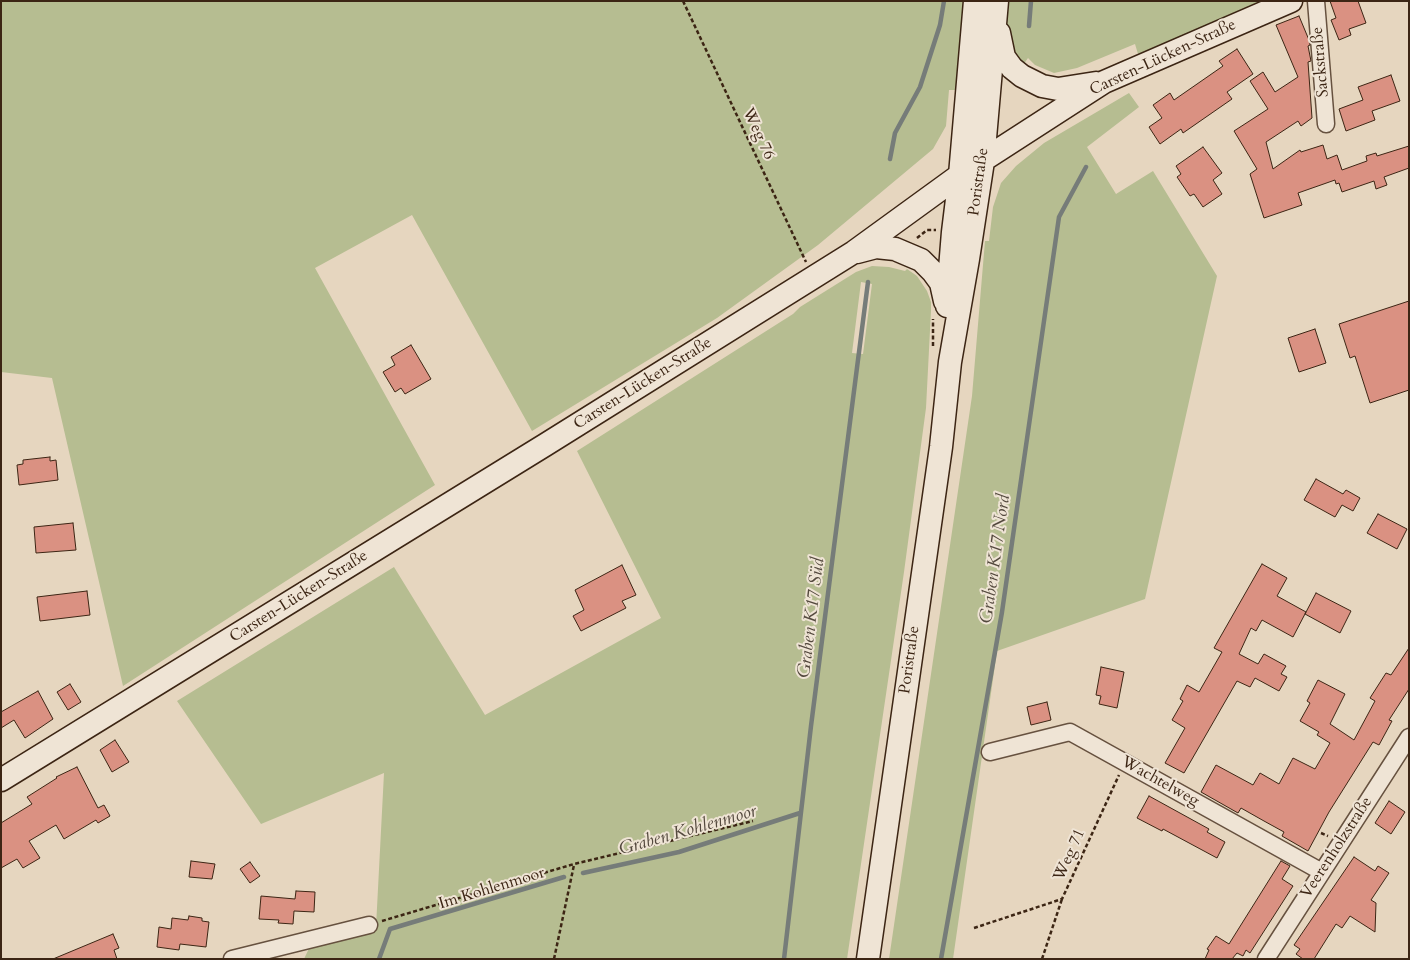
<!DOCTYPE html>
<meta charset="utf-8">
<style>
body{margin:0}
#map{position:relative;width:1410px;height:960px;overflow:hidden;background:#e6d6bf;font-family:Cardo,serif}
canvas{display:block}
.frame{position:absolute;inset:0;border:2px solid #3c2514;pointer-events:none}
</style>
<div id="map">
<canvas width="1410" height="960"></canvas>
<div class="frame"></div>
</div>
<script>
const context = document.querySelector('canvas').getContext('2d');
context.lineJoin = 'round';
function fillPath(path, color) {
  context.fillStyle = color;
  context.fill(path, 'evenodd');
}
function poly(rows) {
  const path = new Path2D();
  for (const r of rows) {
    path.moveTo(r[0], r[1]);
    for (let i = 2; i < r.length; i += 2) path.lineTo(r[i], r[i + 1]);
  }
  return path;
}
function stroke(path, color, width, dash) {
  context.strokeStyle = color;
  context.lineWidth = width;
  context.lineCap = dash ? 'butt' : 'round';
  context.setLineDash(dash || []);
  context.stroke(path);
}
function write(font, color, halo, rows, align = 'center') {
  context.font = font + ' Cardo,serif';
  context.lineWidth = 4;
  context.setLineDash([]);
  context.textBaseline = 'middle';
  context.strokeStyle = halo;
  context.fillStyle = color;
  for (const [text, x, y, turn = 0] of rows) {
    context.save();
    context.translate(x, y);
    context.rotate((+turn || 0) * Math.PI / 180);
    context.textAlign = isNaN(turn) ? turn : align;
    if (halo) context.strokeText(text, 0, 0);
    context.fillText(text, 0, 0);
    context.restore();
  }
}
fillPath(poly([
 [1,1,967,1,960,90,949,90,946,126,933,149,818,245,717,318,532,431,412,215,315,268,435,485,123,686,52,378,1,372],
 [1003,1,1267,1,1138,54,1135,44,1077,68,1054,73,1035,65,1028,58,1021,68,1007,47],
 [1129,93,1139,107,1087,147,1116,194,1153,171,1217,276,1145,599,997,651,953,959,889,959,972,396,985,241,989,241,993,207,1001,183,1016,166,1044,143],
 [872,266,889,267,905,271,907,269,917,276,927,291,931,302,931,311,926,408,904,572,847,959,304,959,312,942,376,927,384,773,261,824,177,701,394,567,485,715,661,618,577,451,793,314,800,307,856,272],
 [861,282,872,284,863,354,852,353]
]), '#b6bd91');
stroke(poly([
 [1029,26,1031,1],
 [890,159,895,133,920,87,940,25,944,1],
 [583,873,679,852,800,813],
 [379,959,390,929,564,877],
 [784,959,811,726,868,282],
 [941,959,1002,612,1059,217,1086,167]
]), '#767c79', 4.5);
const building = poly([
 [1330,1,1358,1,1366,23,1349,29,1351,35,1339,40,1331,20,1336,18,1330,1],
 [1299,16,1309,40,1310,45,1308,46,1311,61,1308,62,1312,118,1301,126,1298,121,1266,142,1273,169,1300,150,1301,152,1323,145,1327,159,1337,155,1342,170,1367,161,1366,156,1376,153,1377,156,1409,146,1409,168,1384,177,1387,185,1376,189,1374,181,1342,192,1339,183,1336,184,1335,180,1298,193,1302,205,1264,218,1250,174,1257,169,1234,131,1268,109,1250,81,1263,72,1275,92,1298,77,1276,25,1299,16],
 [1237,49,1253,74,1227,92,1232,99,1183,133,1181,129,1160,144,1149,127,1162,118,1153,105,1170,93,1174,100,1223,66,1219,61,1237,49],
 [1391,75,1400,101,1372,111,1375,120,1346,131,1339,109,1363,100,1358,87,1391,75],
 [1203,147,1222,173,1213,180,1222,194,1203,207,1194,194,1190,196,1177,177,1181,174,1176,166,1203,147],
 [1409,301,1409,390,1370,403,1355,356,1350,358,1339,324,1409,301],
 [1315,329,1326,363,1299,372,1288,338,1315,329],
 [411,345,431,379,405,394,401,388,395,392,383,372,395,365,391,357,411,345],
 [50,457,50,461,56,460,58,480,19,485,17,465,23,464,23,460,50,457],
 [1316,479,1343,494,1346,490,1360,498,1353,511,1342,505,1335,517,1304,500,1316,479],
 [1378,514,1407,529,1397,549,1367,533,1378,514],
 [73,523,76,550,36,553,34,527,73,523],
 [1262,564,1287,578,1277,596,1306,612,1293,637,1262,620,1256,631,1251,628,1239,654,1258,664,1264,654,1286,666,1281,674,1287,677,1279,691,1255,678,1250,687,1237,681,1184,773,1165,763,1185,728,1172,720,1183,701,1180,699,1187,685,1199,692,1222,652,1214,648,1262,564],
 [622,565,636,595,622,601,626,608,581,631,573,616,584,610,575,590,622,565],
 [87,591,90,615,40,621,37,597,87,591],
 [1316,593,1351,611,1340,633,1305,614,1316,593],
 [1409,648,1409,689,1389,720,1392,721,1379,745,1373,742,1329,812,1308,851,1282,836,1284,832,1264,821,1241,808,1238,813,1201,792,1216,765,1253,785,1260,773,1279,784,1293,758,1315,769,1330,743,1317,735,1319,732,1300,721,1310,703,1307,701,1318,680,1345,694,1330,724,1354,740,1375,701,1370,698,1386,673,1391,675,1409,648],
 [1101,667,1124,672,1117,708,1099,704,1101,696,1096,695,1101,667],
 [70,684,81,702,68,710,57,692,70,684],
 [38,691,53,719,25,738,14,720,1,728,1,712,38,691],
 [1047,702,1051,720,1031,725,1027,707,1047,702],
 [115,740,129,762,112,772,100,750,115,740],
 [77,767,98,808,104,805,110,816,98,823,96,820,64,839,56,825,29,841,40,858,23,868,17,859,1,868,1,823,32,804,27,797,57,778,56,777,77,767],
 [1149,796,1209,829,1207,832,1225,842,1217,858,1163,829,1162,831,1137,818,1149,796],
 [1389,801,1405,812,1391,834,1375,823,1389,801],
 [1354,857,1375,871,1378,866,1389,873,1371,900,1376,903,1375,932,1350,916,1342,928,1336,924,1314,959,1303,959,1296,954,1300,949,1294,945,1354,857],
 [191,861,215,864,212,879,189,877,191,861],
 [1281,861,1290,866,1282,879,1293,886,1250,953,1246,950,1243,956,1237,953,1232,959,1205,959,1209,950,1207,949,1216,936,1229,944,1281,861],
 [250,862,260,876,250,883,240,869,250,862],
 [296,891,315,892,314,912,294,911,293,924,278,923,279,920,259,919,261,896,295,899,296,891],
 [189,916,202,918,202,921,209,922,206,947,180,944,179,950,157,947,159,927,171,929,172,918,188,920,189,916],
 [113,934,119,948,114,950,117,959,53,959,113,934]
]);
fillPath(building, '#da9182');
stroke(building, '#3c2514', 1);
const street = poly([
 [1316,1,1326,124],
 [990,752,1070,732,1322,872],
 [232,959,369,925],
 [1266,959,1409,737]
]);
const secondary = poly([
 [999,33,1004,57,1012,68,1022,76,1042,86,1058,89,1096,83],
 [857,252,876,247,895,249,921,260,933,272,941,283,945,301],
 [947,306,953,232,960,175,975,1],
 [1,780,545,445,854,252,960,175,1104,82,1291,1],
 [868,959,941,447,950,362,968,259,983,161,997,1]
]);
stroke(street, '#66513f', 19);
stroke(secondary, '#3c2514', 25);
stroke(poly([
 [683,1,806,262],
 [917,238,927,230,936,230],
 [933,346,933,319],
 [1321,833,1328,836],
 [382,921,574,864,753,821],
 [974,928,1062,899,1119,775],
 [554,959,574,865],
 [1042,959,1062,899]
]), '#3c2514', 2.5, [4, 2.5]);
stroke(street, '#efe4d5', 16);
stroke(secondary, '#efe4d5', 22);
write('16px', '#3c2514', '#efe4d5', [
 ["Carsten-Lücken-Straße",1163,58,-25],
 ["Sackstraße",1321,62,-95],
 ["Weg 76",758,134,65],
 ["Poristraße",979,182,-82],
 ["Carsten-Lücken-Straße",643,384,-32],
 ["Carsten-Lücken-Straße",299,597,-32],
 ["Poristraße",910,660,-82],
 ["Wachtelweg",1160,782,29],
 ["Veerenholzstraße",1337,848,-57],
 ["Weg 71",1070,855,-66],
 ["Im Kohlenmoor",492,889,-17]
]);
write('italic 18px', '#54493e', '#efe4d5', [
 ["Graben K17 Nord",996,559,-82],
 ["Graben K17 Süd",812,618,-83],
 ["Graben Kohlenmoor",688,831,-16]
]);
</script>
